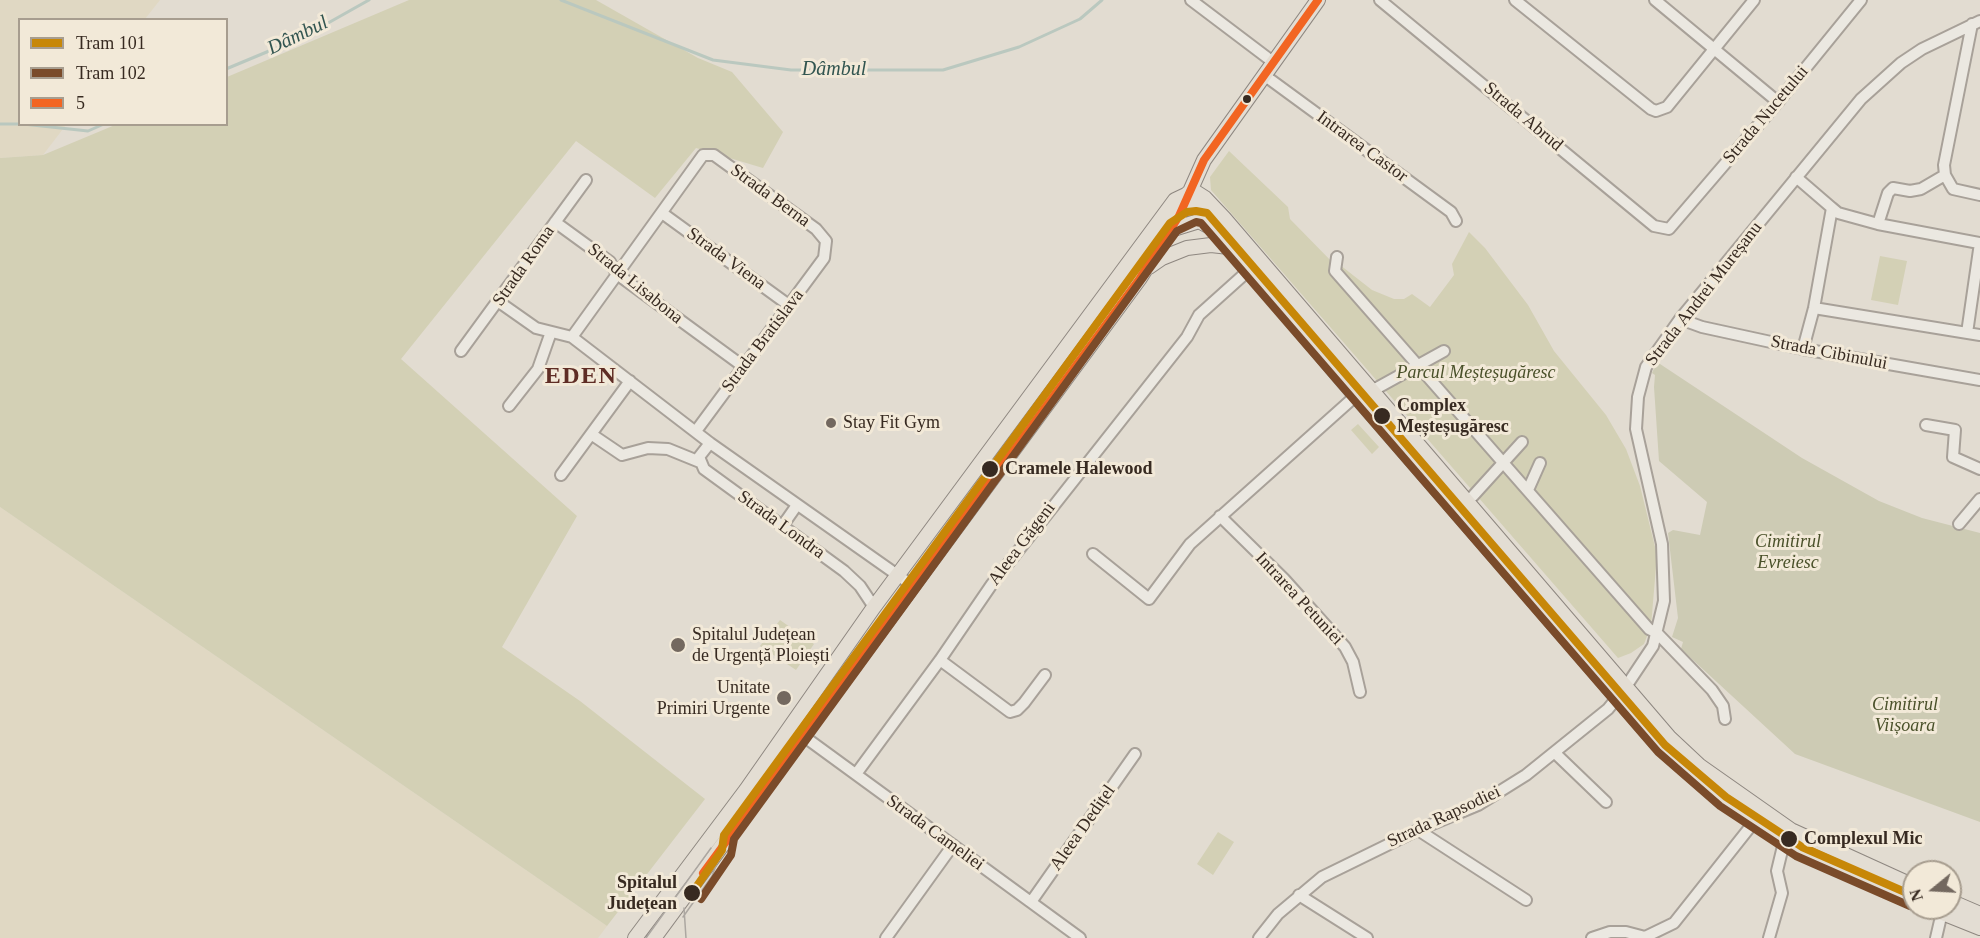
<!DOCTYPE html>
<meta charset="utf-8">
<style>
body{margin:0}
#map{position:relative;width:1980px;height:938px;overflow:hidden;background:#e2dcd1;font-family:Georgia,serif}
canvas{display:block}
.legend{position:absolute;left:18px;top:18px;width:210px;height:108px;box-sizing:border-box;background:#f2e9d8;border:2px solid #a79d8f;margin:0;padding:8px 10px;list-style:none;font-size:18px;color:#372a21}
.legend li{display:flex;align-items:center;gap:12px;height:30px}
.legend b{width:30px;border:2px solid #a79d8f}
.north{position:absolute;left:1902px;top:860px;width:60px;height:60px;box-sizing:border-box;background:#f2e9d8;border:2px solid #a79d8f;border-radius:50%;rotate:252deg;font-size:16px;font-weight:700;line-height:24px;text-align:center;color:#372a21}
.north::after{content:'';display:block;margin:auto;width:21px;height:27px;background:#73685f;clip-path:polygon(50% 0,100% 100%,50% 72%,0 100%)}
</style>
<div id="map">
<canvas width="1980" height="938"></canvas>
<ul class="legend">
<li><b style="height:8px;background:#c78708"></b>Tram 101</li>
<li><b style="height:8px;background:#7a4b2a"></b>Tram 102</li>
<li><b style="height:8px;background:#f26522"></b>5</li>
</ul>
<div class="north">N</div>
</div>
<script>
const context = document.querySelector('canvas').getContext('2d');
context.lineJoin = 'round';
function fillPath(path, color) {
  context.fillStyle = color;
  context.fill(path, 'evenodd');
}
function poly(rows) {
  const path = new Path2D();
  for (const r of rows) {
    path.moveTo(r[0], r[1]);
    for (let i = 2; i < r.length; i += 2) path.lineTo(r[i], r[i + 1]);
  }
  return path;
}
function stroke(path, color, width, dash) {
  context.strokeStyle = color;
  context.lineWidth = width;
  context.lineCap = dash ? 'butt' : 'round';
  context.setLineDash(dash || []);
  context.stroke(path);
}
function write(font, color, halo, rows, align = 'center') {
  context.font = font + ' Georgia,serif';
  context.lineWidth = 6;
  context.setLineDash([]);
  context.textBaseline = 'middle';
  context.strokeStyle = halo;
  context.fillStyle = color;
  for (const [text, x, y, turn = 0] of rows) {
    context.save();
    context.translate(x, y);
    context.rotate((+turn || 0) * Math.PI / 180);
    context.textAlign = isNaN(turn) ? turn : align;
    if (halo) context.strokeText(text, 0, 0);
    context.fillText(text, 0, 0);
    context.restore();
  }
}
fillPath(poly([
 [0,0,160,0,145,19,20,20,20,124,66,125,43,155,0,158],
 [0,507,607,926,598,938,0,938]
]), '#e0d8c3');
fillPath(poly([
 [409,0,596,0,698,58,732,72,783,132,763,168,696,148,655,198,576,141,401,359,577,516,502,647,580,701,705,799,607,926,0,507,0,158,43,155,115,125,226,124,227,77],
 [1229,151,1288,207,1290,219,1336,266,1340,265,1372,290,1394,299,1404,299,1412,294,1430,307,1454,275,1452,264,1469,232,1485,248,1528,305,1554,351,1606,415,1626,449,1640,486,1657,555,1651,626,1644,644,1631,653,1618,658,1211,190,1210,177],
 [1880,256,1907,261,1898,305,1871,300],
 [1358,424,1379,447,1372,454,1351,430],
 [780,620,814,644,796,670,760,646],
 [1218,832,1234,842,1213,875,1197,864]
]), '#d3d0b5');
fillPath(poly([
 [1657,362,1802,458,1879,501,1922,518,1980,533,1980,822,1795,754,1681,649,1683,642,1672,637,1678,618,1668,533,1673,530,1700,535,1707,502,1659,461,1654,387,1655,375,1652,373]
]), '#cdcbb4');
stroke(poly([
 [561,0,713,60,791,70,943,70,1019,47,1080,19,1102,0],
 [226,69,305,36,369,0],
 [0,124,20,124],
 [23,124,88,131,104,124]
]), '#bac8bf', 3);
const minor = poly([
 [1191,0,1273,62],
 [1380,0,1654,226,1669,229,1778,102,1861,0],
 [1515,0,1651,109,1656,111,1667,107,1754,0],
 [1655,0,1778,102],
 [1972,24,1944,165,1945,175,1953,189,1980,195],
 [1264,75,1451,212,1456,221],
 [1945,175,1921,189,1910,191,1893,188,1888,193,1878,224,1979,243],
 [1796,177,1832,208],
 [662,213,790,306],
 [555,222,610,262,617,274,744,367],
 [1337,257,1335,271,1649,629,1657,633,1712,690,1723,706,1725,719],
 [499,302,536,328,572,337,710,443,913,586],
 [1814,308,1980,335],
 [1680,319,1702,327,1803,349,1980,380],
 [1967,333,1980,243],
 [572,337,703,155,714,155,816,229,826,241,824,258,696,431],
 [1803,349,1814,308,1832,208,1838,213,1878,224],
 [461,351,586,180],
 [1377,388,1444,351],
 [509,406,538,369,551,332],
 [1926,425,1955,430,1953,457,1980,469],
 [591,434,622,455,648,448,668,449,700,462],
 [710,443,699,457,704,469,844,571,860,586,874,607],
 [561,475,630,381],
 [1528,490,1540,463],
 [1473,496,1522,442],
 [1220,516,1284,579,1345,647,1353,662,1360,692],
 [1959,524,1980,499],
 [783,525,797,505],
 [1093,554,1149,599,1190,544,1360,392],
 [940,660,1010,712,1017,710,1024,703,1045,675],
 [791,727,1080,938],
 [1555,753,1606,802],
 [856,774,940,660,992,584,1187,337,1199,315,1248,271],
 [1418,830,1526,900],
 [1299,895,1367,938],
 [1031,902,1135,754],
 [886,938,953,845],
 [1259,938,1278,914,1322,877,1418,830,1478,805,1526,775,1608,709,1625,688,1653,646,1664,601,1662,544,1636,429,1638,397,1646,367,1680,319,1861,99,1901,63,1922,49,1980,21],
 [1592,938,1610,932,1626,932,1645,937,1674,923,1758,817],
 [1769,938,1782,893,1777,871,1784,842],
 [1936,938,1943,908]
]);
const major = poly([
 [1188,193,1199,211,1341,379,1658,745,1718,797,1784,842,1821,862,1914,902],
 [1170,230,1199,221,1210,227],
 [1149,267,1162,258,1187,248,1211,245,1229,247],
 [1950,901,1980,914],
 [1930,908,1980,928],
 [635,938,746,790,874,607,1175,200,1194,191,1205,198,1224,218,1669,737,1700,766,1791,830,1914,886],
 [654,938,1140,278,1179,216,1204,160,1318,0]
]);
stroke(minor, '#a8a199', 14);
stroke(major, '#8e8780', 16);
stroke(minor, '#ebe8e1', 10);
stroke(major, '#e3ddd3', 14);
stroke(poly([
 [684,908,686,938],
 [683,917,712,876,722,850],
 [646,938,711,848]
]), '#aca7a1', 1.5);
stroke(poly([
 [703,873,1140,278,1179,216,1204,160,1318,0]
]), '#f26522', 8);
stroke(poly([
 [692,893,722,850,724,835,1170,223,1187,212,1196,211,1207,213,1665,745,1726,797,1802,847,1914,896]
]), '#c78708', 8);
stroke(poly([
 [701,899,731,855,734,839,1177,231,1196,222,1201,223,1658,752,1720,806,1796,856,1910,906]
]), '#7a4b2a', 8);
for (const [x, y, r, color] of [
 [1247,99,5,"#372a21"],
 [1382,416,9,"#372a21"],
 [831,423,6,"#73685f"],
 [990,469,9,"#372a21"],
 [678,645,8,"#73685f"],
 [784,698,8,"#73685f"],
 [1789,839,9,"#372a21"],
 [692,893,9,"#372a21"]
]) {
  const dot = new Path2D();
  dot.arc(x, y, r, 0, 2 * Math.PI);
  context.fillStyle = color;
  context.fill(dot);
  stroke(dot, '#f2e9d8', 2);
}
write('18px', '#372a21', '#f2e9d8', [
 ["Strada Nucetului",1766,115,-50],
 ["Strada Abrud",1523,117,40],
 ["Intrarea Castor",1362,147,36],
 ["Strada Berna",770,196,36],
 ["Strada Viena",726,259,36],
 ["Strada Roma",524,266,-55],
 ["Strada Lisabona",635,284,39],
 ["Strada Andrei Mureșanu",1704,294,-52],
 ["Strada Bratislava",763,341,-53],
 ["Strada Cibinului",1829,353,11],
 ["Strada Londra",781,525,36],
 ["Aleea Găgeni",1022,544,-53],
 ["Intrarea Petuniei",1299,599,47],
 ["Strada Rapsodiei",1444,817,-25],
 ["Aleea Dedițel",1083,828,-55],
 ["Strada Cameliei",935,833,36]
]);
write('italic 18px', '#4a512a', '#f2e9d8', [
 ["Parcul Meșteșugăresc",1476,373],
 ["Cimitirul",1788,542],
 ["Evreiesc",1788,563],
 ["Cimitirul",1905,705],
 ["Viișoara",1905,726]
]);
write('bold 18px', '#372a21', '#f2e9d8', [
 ["Complex",1397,406],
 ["Meșteșugăresc",1397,427],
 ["Cramele Halewood",1005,469],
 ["Complexul Mic",1804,839],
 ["Spitalul",677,883,"right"],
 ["Județean",677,904,"right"]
], 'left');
write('18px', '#372a21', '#f2e9d8', [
 ["Stay Fit Gym",843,423],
 ["Spitalul Județean",692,635],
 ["de Urgență Ploiești",692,656],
 ["Unitate",770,688,"right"],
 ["Primiri Urgente",770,709,"right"]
], 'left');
write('italic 20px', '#325550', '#f2e9d8', [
 ["Dâmbul",298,36,-26],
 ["Dâmbul",834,70]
]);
context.letterSpacing = '1.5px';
write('bold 24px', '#5f2d25', '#f2e9d8', [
 ["EDEN",581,377]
]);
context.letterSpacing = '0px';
</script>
